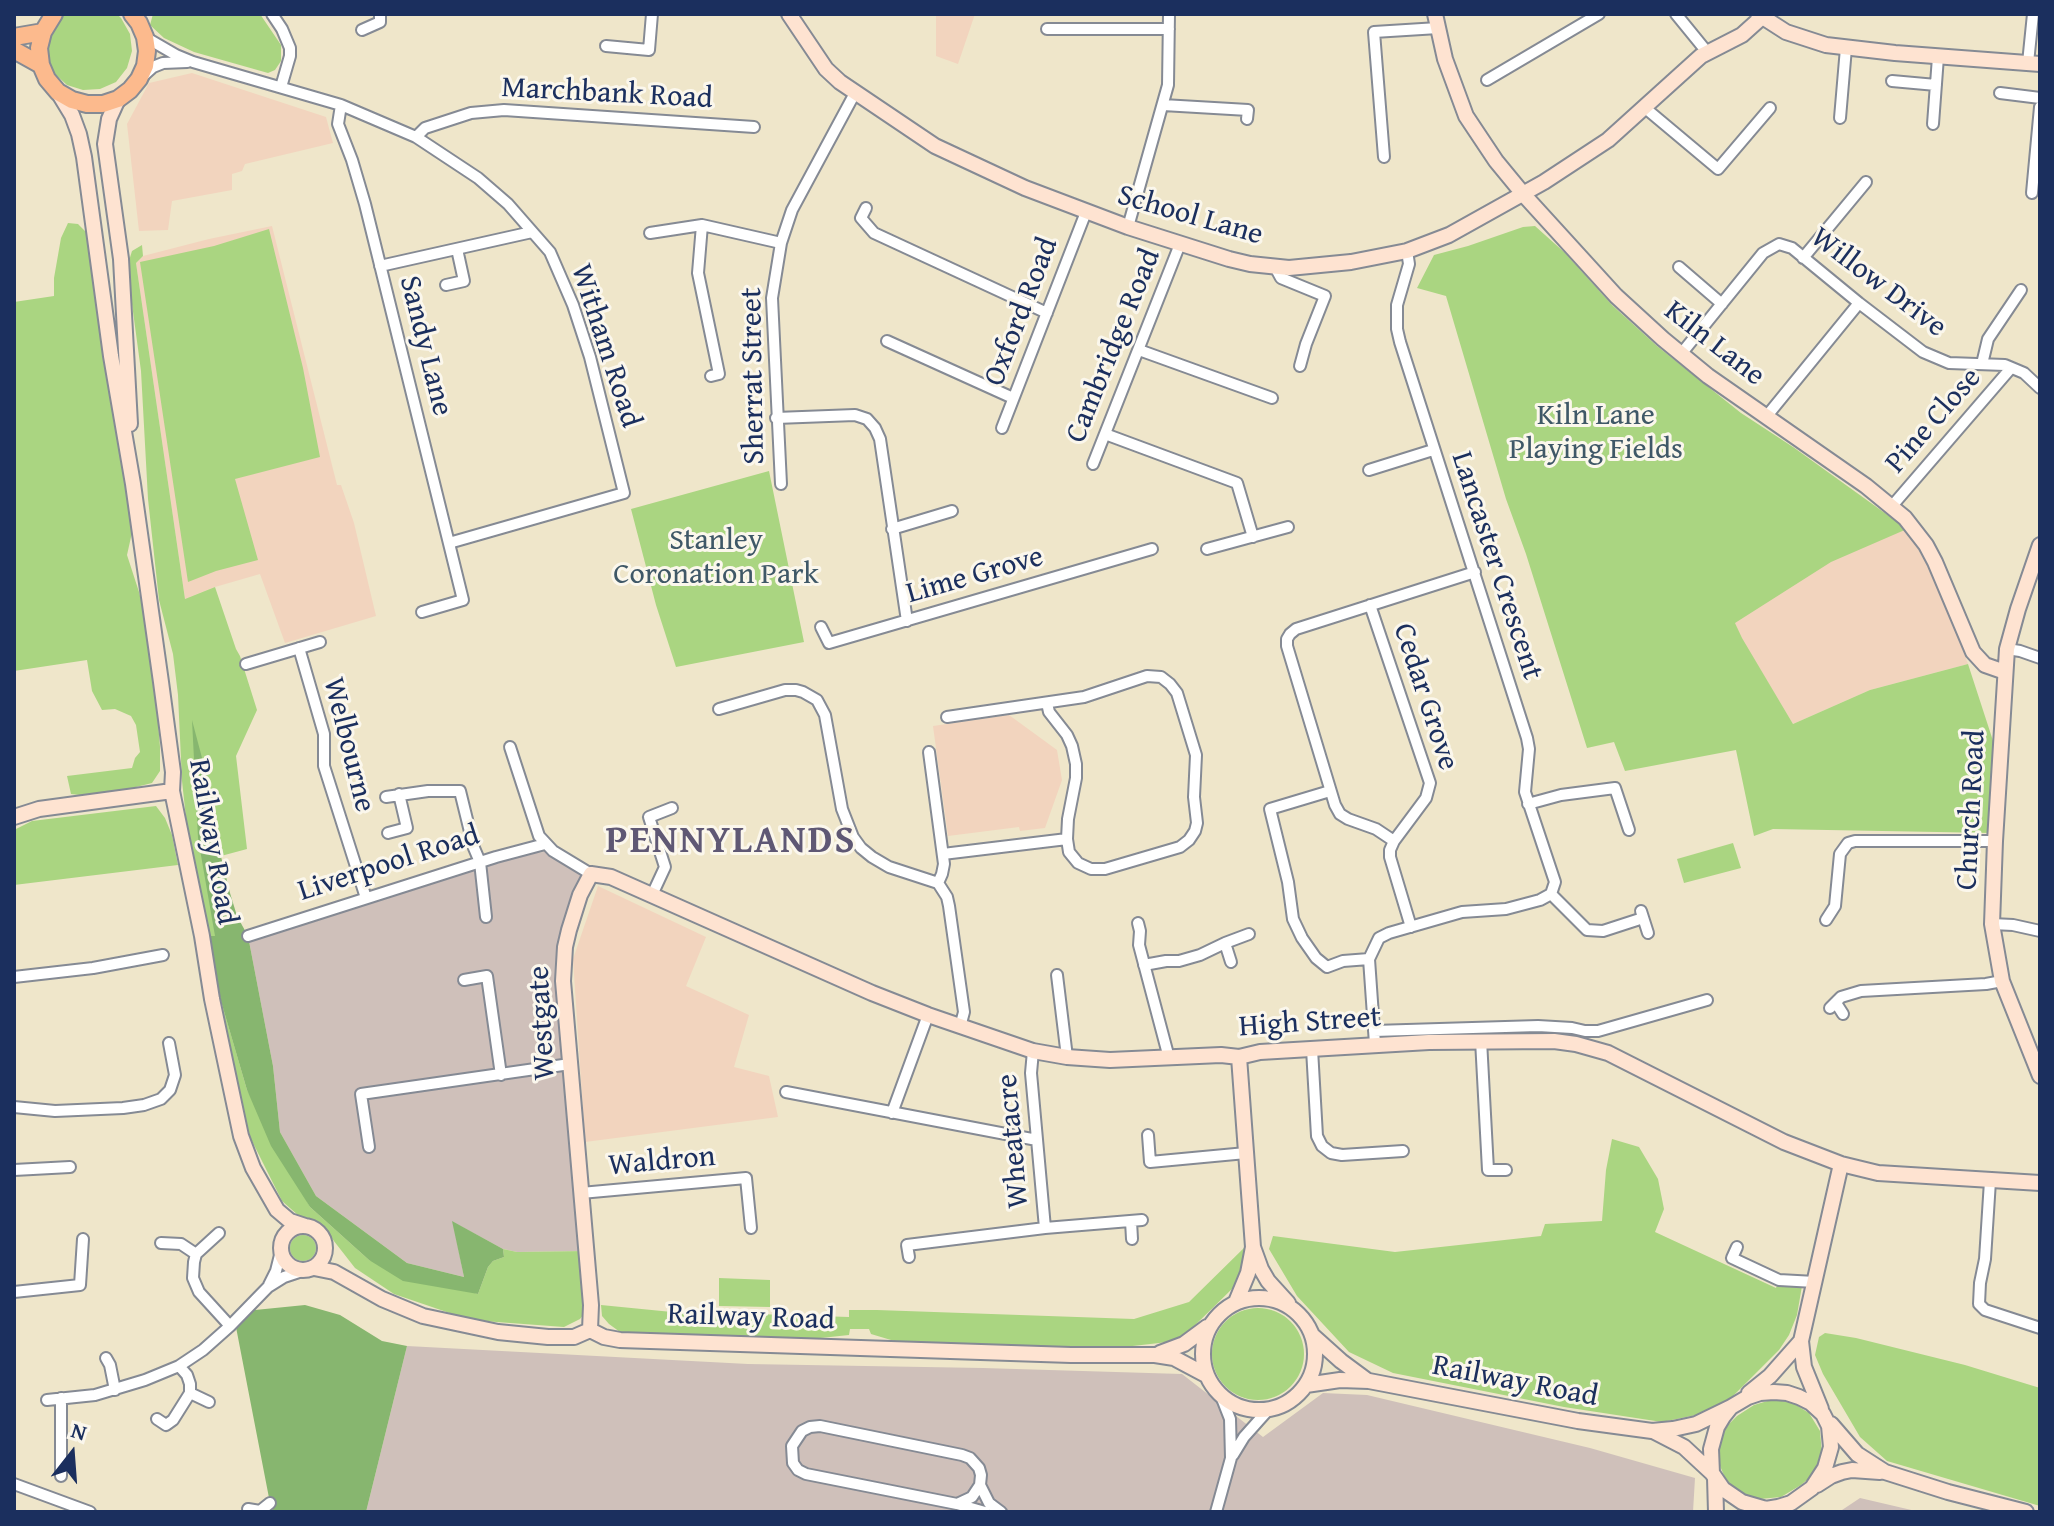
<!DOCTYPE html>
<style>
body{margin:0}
#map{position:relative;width:2054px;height:1526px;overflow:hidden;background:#efe6ca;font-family:"Gentium Book Plus",serif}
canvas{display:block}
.frame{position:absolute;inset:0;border:16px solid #1b2f5e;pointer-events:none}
.north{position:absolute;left:32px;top:1414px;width:80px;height:80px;-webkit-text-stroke:6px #fbf7ec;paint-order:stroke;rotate:17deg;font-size:22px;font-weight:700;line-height:32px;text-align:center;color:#1b2f5e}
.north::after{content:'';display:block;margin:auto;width:28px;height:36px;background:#1b2f5e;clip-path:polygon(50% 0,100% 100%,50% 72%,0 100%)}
</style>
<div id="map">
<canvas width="2054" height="1526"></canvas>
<div class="frame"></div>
<div class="north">N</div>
</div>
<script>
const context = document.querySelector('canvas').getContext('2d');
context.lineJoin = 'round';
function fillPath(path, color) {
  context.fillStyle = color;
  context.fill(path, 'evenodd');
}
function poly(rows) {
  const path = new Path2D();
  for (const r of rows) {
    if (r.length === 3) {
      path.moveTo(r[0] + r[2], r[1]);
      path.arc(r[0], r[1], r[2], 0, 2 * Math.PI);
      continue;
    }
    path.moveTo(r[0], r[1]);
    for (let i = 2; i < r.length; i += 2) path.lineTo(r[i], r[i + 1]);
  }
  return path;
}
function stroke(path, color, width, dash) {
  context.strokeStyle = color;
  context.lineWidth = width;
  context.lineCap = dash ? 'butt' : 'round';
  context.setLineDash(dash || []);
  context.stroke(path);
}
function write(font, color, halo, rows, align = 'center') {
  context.font = font + ' "Gentium Book Plus",serif';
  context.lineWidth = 6;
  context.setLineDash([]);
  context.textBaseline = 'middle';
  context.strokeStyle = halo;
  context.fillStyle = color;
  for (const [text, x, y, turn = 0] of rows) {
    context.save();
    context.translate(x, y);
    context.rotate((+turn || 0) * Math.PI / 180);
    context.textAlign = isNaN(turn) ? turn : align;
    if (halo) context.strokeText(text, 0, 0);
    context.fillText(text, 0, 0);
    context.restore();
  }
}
fillPath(poly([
 [936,14,975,14,958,64,936,56],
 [192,73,326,117,333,143,245,164,242,171,232,174,232,190,172,201,168,230,139,231,127,124,149,83],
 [272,226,337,485,341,485,354,523,376,616,285,643,260,574,215,587,185,599,136,263,143,256,209,239],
 [1793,447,1907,529,1943,594,1968,664,1870,690,1793,724,1741,638,1684,496],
 [1009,715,1057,750,1062,780,1045,828,1020,831,1019,827,948,836,933,726],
 [598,886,706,937,686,986,749,1015,734,1067,769,1076,778,1117,585,1142,573,959]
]), '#f2d4be');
fillPath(poly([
 [553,851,591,874,565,947,586,1251,517,1252,503,1249,453,1222,464,1277,407,1263,316,1196,280,1132,273,1066,248,936,496,857],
 [407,1346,748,1364,983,1368,1182,1374,1263,1437,1323,1393,1367,1395,1590,1448,1695,1478,1693,1512,366,1512],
 [1860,1498,1920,1512,1839,1512]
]), '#cfc0ba');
fillPath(poly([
 [61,14,117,14,121,18,130,34,132,51,127,68,116,82,100,89,83,90,67,85,55,74,47,59,46,42],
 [153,14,260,14,281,45,281,61,275,70,268,73,194,52,164,38,150,25],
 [68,223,78,224,88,234,98,319,133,528,127,555,139,592,152,644,160,747,160,771,152,783,112,793,88,796,71,794,67,776,132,768,135,758,140,752,136,725,131,716,115,709,102,710,92,691,87,660,14,671,14,302,54,296,54,278,61,238],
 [1535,226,1564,252,1613,306,1657,346,1741,413,1793,447,1907,529,1831,562,1735,623,1742,638,1793,724,1870,690,1968,664,1995,747,1992,833,1773,829,1754,836,1736,750,1625,771,1614,742,1587,748,1526,554,1506,499,1446,296,1417,288,1434,255,1468,246,1523,227],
 [269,229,303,368,320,457,235,479,258,560,216,571,188,582,140,262,214,246],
 [142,245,143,256,136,263,185,599,215,587,236,649,240,656,257,710,236,756,247,849,221,856,213,824,215,936,202,936,191,864,182,781,178,695,173,654,159,600,148,499,141,371,127,267,132,251],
 [769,471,804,642,676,667,656,605,631,509],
 [156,806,165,818,172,835,178,865,14,885,14,830,32,821],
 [1733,843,1741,868,1684,883,1677,859],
 [213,973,247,1090,310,1207,369,1260,478,1294,488,1267,493,1261,504,1257,503,1249,517,1252,586,1251,591,1305,580,1319,564,1327,470,1320,394,1294,355,1268,330,1236,315,1220,299,1216,282,1201,242,1121],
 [1612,1139,1639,1147,1658,1179,1664,1209,1655,1232,1776,1288,1779,1280,1802,1286,1797,1315,1789,1335,1779,1350,1723,1406,1696,1415,1662,1422,1564,1407,1393,1373,1349,1352,1297,1296,1269,1249,1273,1236,1395,1252,1541,1236,1545,1224,1602,1221,1606,1170],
 [303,1248,13],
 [1248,1244,1247,1261,1235,1286,1186,1334,1168,1342,1115,1348,1000,1347,901,1343,871,1334,869,1329,850,1329,849,1335,811,1339,620,1332,609,1324,602,1316,601,1305,682,1313,725,1313,849,1317,849,1310,877,1310,1134,1319,1189,1302],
 [719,1278,770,1280,770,1307,719,1306],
 [1258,1354,46],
 [1825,1333,1856,1338,1965,1365,2040,1388,2040,1506,1887,1461,1860,1437,1823,1374,1815,1355,1819,1337],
 [1771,1400,1791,1402,1809,1413,1820,1431,1822,1454,1814,1474,1801,1485,1781,1497,1760,1499,1738,1492,1726,1480,1720,1466,1718,1447,1722,1435,1729,1424,1737,1416,1754,1405]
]), '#aad581');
fillPath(poly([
 [192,720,206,773,213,824,230,893,237,916,248,936,273,1066,280,1132,316,1196,407,1263,464,1277,452,1221,503,1249,504,1257,493,1261,488,1267,478,1294,403,1281,369,1260,310,1207,271,1146,247,1090,202,936,215,936,198,838],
 [305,1305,340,1315,382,1341,407,1346,366,1512,274,1512,270,1503,235,1322,245,1311]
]), '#87b66f');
const street = poly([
 [272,14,282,29,290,48,290,56,281,87],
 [1676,14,1707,52],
 [1047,29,1169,29],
 [362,30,380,22,380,14],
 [145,37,176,55,193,62,341,105,416,137,478,178,508,204,550,252,573,305,590,357,624,493,449,543],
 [606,46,649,50,652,14],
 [2028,63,2033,14],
 [143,76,153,67,163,63,187,62],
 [1487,80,1599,14],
 [1892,81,1936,85],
 [2000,93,2040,98],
 [341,105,338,124,352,160,365,204,463,600,422,612],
 [1163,105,1248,110,1247,119],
 [1644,107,1718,169,1770,108],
 [1840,118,1846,48],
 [1933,124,1938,57],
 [416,137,425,128,471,113,504,110,754,127],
 [1384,157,1374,32,1438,28],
 [2032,193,2040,107],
 [866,208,861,218,874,233,1047,313],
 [702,225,698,273,719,374,711,376],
 [1128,227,1168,85,1169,14],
 [650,233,702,225,781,243],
 [1407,251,1409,264,1397,305,1397,329,1400,342,1527,738,1529,749,1525,792,1555,882,1551,894],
 [1803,258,1866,182],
 [380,266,532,232],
 [1275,267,1281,278,1325,296,1306,344,1300,366],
 [1679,267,1722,304],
 [446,285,464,281,457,249],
 [887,341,1013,398],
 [1139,350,1272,398],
 [1681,354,1763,253,1779,244,1792,248,1859,303,1923,352,1949,363,2005,365,2024,373,2040,388],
 [1982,364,1988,339,2021,290],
 [1766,417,1859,303],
 [776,418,855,415,867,419,875,428,880,439,907,621],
 [1002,428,1086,212],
 [1105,434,1237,483,1253,537],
 [1093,464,1180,244],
 [1369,470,1433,450],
 [781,484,772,298,781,243,792,210,855,93],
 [1892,506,2011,368],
 [892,529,952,511],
 [1207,549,1288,527],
 [1370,605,1430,783,1426,798,1394,841],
 [821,627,829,643,1152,549],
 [299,648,324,734,324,766,366,898],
 [2007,649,2020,651,2040,658],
 [246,664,320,642],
 [719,709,785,690,796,690,803,692,817,700,825,715,842,809,853,837,861,848,872,857,889,867,938,883],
 [947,717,1084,697,1147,676,1161,677,1170,684,1177,693,1196,755,1194,797,1197,823,1195,831,1189,840,1180,847,1105,869,1091,869,1078,863,1069,852,1067,839,1068,819,1076,778,1076,764,1072,746,1067,735,1049,712,1047,703],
 [510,747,539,836,553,851,591,874],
 [929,752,944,864,942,874,938,883,947,897,949,906,964,1012,960,1027],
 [1330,791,1270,809,1288,882,1293,919,1302,938,1316,958,1327,967,1343,961,1369,959],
 [386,797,428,791,460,791,474,848,480,862,486,917],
 [1528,804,1561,795,1615,788,1629,830],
 [388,833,407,828,399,794],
 [943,854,1067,839],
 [652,895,665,867,649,817,672,808],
 [1641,911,1648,933],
 [1826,920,1835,906,1840,854,1848,843,1855,841,1995,841],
 [1138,923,1140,931,1139,945,1169,1058],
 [1992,924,2013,925,2040,931],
 [1411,927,1390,857,1390,850,1394,841,1376,829,1348,819,1340,814,1335,805,1287,646,1287,639,1290,634,1296,629,1475,572],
 [248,936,496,857,545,844],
 [1225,943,1249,934],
 [1144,965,1166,961,1179,961,1200,955,1225,943,1231,962],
 [1057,975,1067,1057],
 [14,977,93,968,163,955],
 [464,980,487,976,501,1075],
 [1836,1003,1843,1014],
 [1830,1008,1841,997,1861,991,1986,984,2002,981],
 [1374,1031,1538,1026,1572,1028,1585,1031,1598,1031,1707,1000],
 [1481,1040,1488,1170,1506,1170],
 [1375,1044,1369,959,1379,938,1389,933,1462,912,1506,909,1540,900,1551,894,1587,930,1603,931,1643,918],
 [1312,1049,1317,1136,1322,1146,1331,1153,1342,1155,1403,1151],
 [1033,1051,1031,1073,1045,1228],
 [786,1092,1037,1140],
 [14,1107,55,1111,123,1108,144,1105,161,1099,170,1090,175,1075,169,1043],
 [892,1113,928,1015],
 [1148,1135,1150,1162,1246,1153],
 [369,1147,361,1094,570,1064],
 [14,1170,70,1167],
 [1990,1181,1985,1259,1980,1283,1979,1304,1985,1310,2040,1328],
 [581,1193,746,1178,751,1228],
 [1131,1221,1132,1239],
 [219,1233,196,1254,194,1262,193,1278,199,1292,230,1326],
 [161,1243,181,1244,196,1254],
 [1737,1247,1732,1258,1779,1280,1815,1282],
 [909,1257,907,1245,1045,1228,1142,1220],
 [269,1285,276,1271,281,1251],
 [14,1292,80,1285,83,1239],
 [106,1358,110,1365,115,1390],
 [190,1393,209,1402],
 [61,1398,61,1476],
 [47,1400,95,1395,145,1380,179,1366,203,1350,230,1326,268,1287,284,1277,302,1271],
 [157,1419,166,1425,173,1420,190,1393,190,1384,187,1375,179,1366],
 [820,1426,962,1455,970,1458,979,1468,981,1475,980,1485,972,1497,957,1504,806,1474,798,1470,793,1463,792,1446,802,1431,810,1427,820,1426],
 [1233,1455,1244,1437,1269,1409],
 [14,1484,90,1512],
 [980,1485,989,1503,1001,1512],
 [957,1504,985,1512],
 [248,1509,260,1511,270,1503],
 [1216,1512,1231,1458,1230,1419,1221,1396]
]);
const secondary = poly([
 [789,14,826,69,840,82,935,146,1025,188,1128,227,1229,259,1250,264,1289,268,1351,262,1407,251,1449,235,1544,182,1608,140,1701,56,1742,35,1762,17],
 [1435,14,1445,59,1466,116,1496,161,1524,195,1616,296,1663,339,1708,376,1866,486,1905,518,1926,545,1935,562,1973,652,1985,665,2005,672],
 [1758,14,1786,32,1826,45,1895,53,2040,64],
 [58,92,72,115,79,134,84,157,111,356,133,484,161,682,173,772,172,791,202,936,212,999,241,1136,253,1168,277,1210,290,1221,305,1226],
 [118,99,109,119,105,144,121,259,130,424],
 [2040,545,2018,609,2007,649,1995,841,1992,924,2002,981,2040,1076],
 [14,817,39,809,172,791],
 [303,1248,22],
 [1253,1247,1261,1269,1268,1281,1288,1303],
 [314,1268,334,1272,382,1299,423,1316,498,1332,548,1337,574,1337,590,1330,604,1337,620,1340,1071,1355,1155,1355,1174,1358,1206,1375],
 [1259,1354,56],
 [1236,1302,1248,1273,1253,1247,1239,1057],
 [590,1330,591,1305,563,981,565,947,569,930,580,895,591,874,611,877,872,993,928,1015,1033,1051,1067,1057,1110,1060,1221,1055,1239,1057,1260,1052,1429,1042,1554,1041,1576,1044,1608,1053,1784,1142,1841,1164,1878,1173,2040,1183],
 [1312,1335,1341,1361,1368,1381],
 [1801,1341,1804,1367,1821,1409],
 [1160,1353,1184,1344,1207,1327],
 [1306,1385,1340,1380,1369,1381,1578,1421,1652,1431,1673,1429,1696,1424,1731,1407],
 [1774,1392,1787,1393,1799,1397,1811,1403,1823,1414,1829,1426,1831,1447,1825,1468,1812,1488,1791,1503,1778,1507,1766,1509,1742,1502,1723,1489,1712,1473,1711,1449,1717,1427,1723,1417,1731,1407,1748,1397,1760,1393,1774,1392],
 [1749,1393,1770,1376,1801,1341,1841,1164],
 [1831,1424,1857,1454,1885,1472,1948,1492,2026,1512],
 [1655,1432,1684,1447,1712,1473],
 [1715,1478,1716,1512],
 [1817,1485,1831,1476,1842,1472,1852,1470,1880,1472]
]);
const primary = poly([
 [54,14,43,32,39,48,41,65,47,79,58,92,72,100,87,104,103,104,118,99,130,90,139,79,145,66,147,51,145,37,139,23,132,14],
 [14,37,43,32],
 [14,50,41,65]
]);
stroke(street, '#858a94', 14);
stroke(secondary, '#858a94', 18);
stroke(primary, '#858a94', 20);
stroke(street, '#fff', 10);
stroke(secondary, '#fee3d1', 14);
stroke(primary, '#fcba8d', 16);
write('30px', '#1b2f5e', '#fbf7ec', [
 ["Marchbank Road",607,94,3],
 ["School Lane",1190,216,16],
 ["Willow Drive",1878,283,37],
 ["Oxford Road",1022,312,-69],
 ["Kiln Lane",1714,344,38],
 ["Sandy Lane",425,346,76],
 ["Witham Road",605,346,72],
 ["Cambridge Road",1114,346,-68],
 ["Sherrat Street",754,376,-91],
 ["Pine Close",1934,421,-49],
 ["Lancaster Crescent",1496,566,72],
 ["Lime Grove",975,576,-16],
 ["Cedar Grove",1425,697,72],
 ["Welbourne",348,745,76],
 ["Church Road",1972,810,-87],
 ["Railway Road",212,842,80],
 ["Liverpool Road",389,864,-18],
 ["Westgate",543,1023,-93],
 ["High Street",1310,1023,-4],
 ["Wheatacre",1014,1141,-95],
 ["Waldron",662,1162,-5],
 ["Railway Road",751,1318,2],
 ["Railway Road",1515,1382,11]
]);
write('30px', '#3f5867', '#fbf7ec', [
 ["Kiln Lane",1596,416],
 ["Playing Fields",1596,450],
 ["Stanley",716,541],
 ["Coronation Park",716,575]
]);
context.letterSpacing = '2px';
write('bold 38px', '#5f5874', '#fbf7ec', [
 ["PENNYLANDS",731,842]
]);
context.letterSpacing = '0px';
</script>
